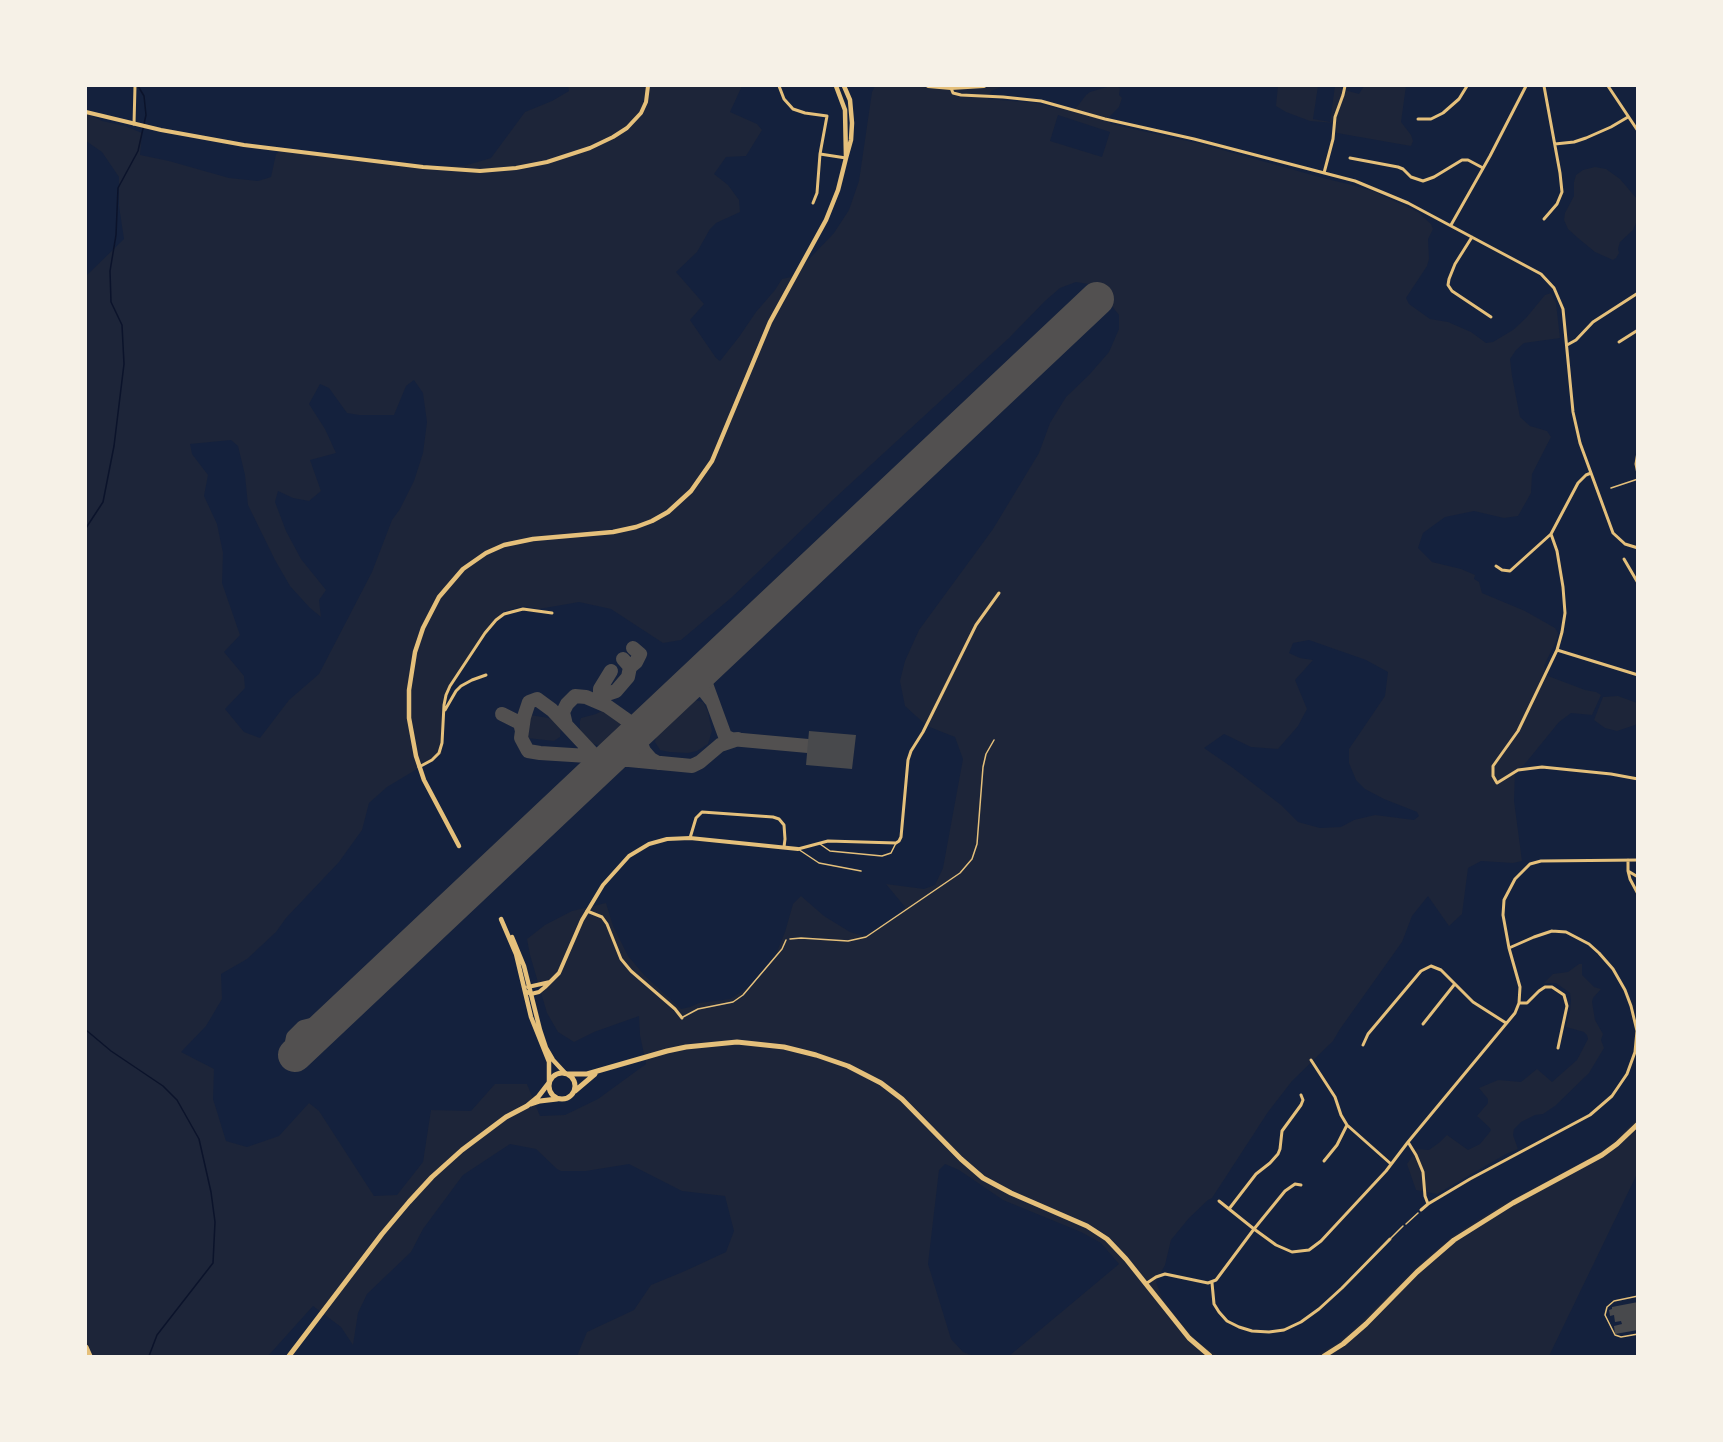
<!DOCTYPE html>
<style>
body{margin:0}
#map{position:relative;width:1723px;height:1442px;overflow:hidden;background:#14213d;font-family:"DM Sans",sans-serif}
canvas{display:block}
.frame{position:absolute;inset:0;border:87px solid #f6f1e7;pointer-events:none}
</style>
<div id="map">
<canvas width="1723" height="1442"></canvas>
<div class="frame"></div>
</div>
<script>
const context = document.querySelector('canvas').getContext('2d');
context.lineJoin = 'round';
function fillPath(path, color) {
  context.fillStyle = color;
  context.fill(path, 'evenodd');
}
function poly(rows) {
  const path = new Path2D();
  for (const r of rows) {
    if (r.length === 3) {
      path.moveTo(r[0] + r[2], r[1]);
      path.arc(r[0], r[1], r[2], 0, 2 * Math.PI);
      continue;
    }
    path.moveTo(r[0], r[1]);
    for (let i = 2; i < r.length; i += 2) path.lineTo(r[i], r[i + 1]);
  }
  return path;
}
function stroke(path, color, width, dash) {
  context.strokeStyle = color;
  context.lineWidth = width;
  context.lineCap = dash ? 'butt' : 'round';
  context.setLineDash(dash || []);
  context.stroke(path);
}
fillPath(poly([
 [568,86,742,86,730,112,757,124,762,130,746,156,726,157,714,174,728,185,739,200,740,212,716,223,710,229,697,252,676,272,704,304,690,320,716,358,720,361,739,337,756,312,775,290,782,279,791,277,812,256,834,233,849,210,859,181,872,92,875,86,1004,86,991,91,988,99,1036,103,1064,110,1071,110,1077,107,1086,95,1090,92,1107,87,1118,87,1120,88,1119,95,1122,98,1119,107,1109,117,1109,122,1111,124,1201,144,1323,178,1352,185,1373,191,1418,212,1431,224,1433,229,1428,239,1429,259,1427,266,1406,298,1409,304,1430,319,1448,322,1471,332,1486,343,1493,342,1513,330,1526,318,1545,295,1551,293,1556,303,1560,338,1524,343,1516,350,1510,359,1512,376,1520,417,1530,426,1547,431,1551,437,1532,474,1531,493,1518,516,1504,518,1474,511,1445,517,1423,533,1418,548,1432,562,1461,569,1475,575,1474,579,1479,582,1482,593,1525,611,1555,628,1558,633,1557,639,1544,666,1548,676,1585,690,1596,692,1601,695,1592,715,1571,713,1559,722,1524,765,1515,771,1514,801,1522,861,1513,863,1481,861,1468,868,1462,914,1449,926,1428,896,1412,916,1402,942,1340,1029,1333,1041,1292,1081,1268,1112,1212,1198,1208,1200,1189,1218,1171,1240,1165,1265,1156,1282,1162,1298,1181,1323,1199,1343,1219,1356,1009,1356,1119,1264,1101,1243,1081,1232,1003,1200,959,1170,945,1164,939,1170,928,1264,951,1339,963,1352,974,1356,577,1356,587,1332,634,1310,651,1285,685,1271,726,1252,734,1231,725,1196,682,1191,629,1164,586,1171,561,1171,557,1169,536,1149,510,1144,463,1175,423,1229,411,1252,367,1294,358,1313,353,1345,341,1327,313,1306,268,1356,86,1356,86,276,124,239,119,206,119,177,102,152,86,141,86,113,102,121,125,126,142,133,140,155,169,161,229,178,258,181,271,177,276,154,285,148,434,166,464,166,491,158,525,112,552,101,569,91],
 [1058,115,1110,132,1102,157,1050,141],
 [1076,282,1088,284,1103,295,1119,315,1119,329,1109,352,1089,375,1066,397,1050,423,1039,453,993,529,919,630,905,661,900,681,905,706,927,726,955,737,963,759,943,868,935,885,924,889,886,884,905,907,897,917,875,930,863,936,850,932,824,916,801,896,793,904,785,932,774,959,755,983,730,999,699,1003,690,1007,681,1009,645,976,628,956,613,926,606,903,572,911,545,925,527,939,530,955,547,1013,558,1032,574,1042,594,1032,639,1016,640,1035,646,1064,598,1099,565,1115,540,1116,527,1084,495,1084,471,1111,431,1110,423,1162,397,1195,374,1196,319,1111,309,1103,279,1136,247,1147,226,1141,213,1099,214,1069,181,1052,206,1026,222,999,221,974,247,959,276,932,286,918,339,862,362,830,369,803,387,787,442,754,443,714,449,693,460,669,488,627,505,611,524,606,539,609,579,602,611,609,663,643,681,640,731,598,836,497,1009,338,1045,301,1060,288],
 [414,380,423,393,427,422,423,453,414,481,400,509,392,520,372,572,319,674,289,700,260,738,244,732,225,709,245,688,244,676,224,652,240,635,222,583,223,553,217,524,204,496,208,475,192,454,190,444,231,440,238,446,245,475,248,505,275,560,290,586,310,608,321,617,319,600,326,590,301,559,286,531,275,502,278,491,293,498,309,501,321,491,310,460,336,453,325,429,309,404,320,384,329,388,347,413,359,415,394,415,406,386],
 [1309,640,1366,660,1388,672,1385,696,1349,749,1349,763,1356,780,1365,789,1384,799,1417,812,1419,816,1414,820,1375,815,1354,820,1341,827,1320,828,1298,822,1281,805,1233,768,1204,748,1224,734,1251,747,1278,749,1298,726,1307,709,1295,680,1313,660,1300,658,1289,653,1293,643],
 [1278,86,1318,86,1313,119,1330,122,1335,86,1341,86,1341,89,1359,94,1364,86,1406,86,1401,122,1411,135,1413,141,1411,146,1337,133,1335,123,1310,121,1286,112,1276,106],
 [1595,167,1606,169,1620,179,1637,199,1637,221,1633,230,1620,242,1618,249,1619,253,1616,258,1613,260,1595,252,1578,238,1568,229,1564,220,1565,213,1574,196,1574,182,1576,175,1583,170],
 [1618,696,1637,703,1638,724,1617,731,1605,728,1594,720,1603,697],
 [695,700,703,702,708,712,712,731,708,744,697,751,688,753,669,752,660,750,655,742,657,732,689,702],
 [604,710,620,720,623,725,621,725,615,730,602,747,588,742,580,734,580,721,581,718,596,714],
 [530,715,555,719,561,724,560,737,554,741,527,738,526,737,528,721],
 [1579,964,1582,964,1582,975,1594,987,1601,989,1593,998,1592,1002,1595,1020,1603,1034,1601,1040,1604,1048,1589,1073,1555,1106,1543,1114,1535,1115,1521,1122,1514,1129,1513,1135,1518,1149,1506,1154,1437,1194,1416,1190,1407,1164,1417,1149,1429,1150,1440,1142,1447,1135,1468,1150,1480,1144,1489,1133,1491,1130,1489,1127,1477,1116,1488,1103,1488,1099,1479,1088,1498,1080,1521,1082,1537,1069,1552,1082,1577,1060,1588,1039,1587,1035,1584,1032,1566,1027,1570,1011,1571,1000,1570,993,1556,983,1544,983,1553,974,1568,972],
 [1637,1119,1637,1174,1549,1356,1315,1356,1336,1344,1355,1328,1420,1264,1454,1235,1502,1205,1595,1155,1610,1145]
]), '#1d2539');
stroke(poly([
 [86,528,103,502,114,446,124,364,122,325,111,302,110,271,116,235,118,188,138,151,146,115,144,96,138,86],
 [86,1030,111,1051,163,1086,177,1100,199,1139,211,1192,215,1222,213,1263,157,1335,149,1356]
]), '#0b132b', 1.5);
stroke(poly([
 [1059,336,1070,332,1093,311,1094,305,1092,301,1086,299,1081,302,1077,318],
 [715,660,707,673,706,684,725,736,731,739,808,746],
 [630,667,636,662,640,654,633,648],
 [611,671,600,689,600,692,610,693,616,691,628,677,630,667,623,659],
 [677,696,687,691,696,689,704,691,711,700],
 [502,714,520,723,522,731],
 [566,725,563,712,567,704,575,696,586,697,607,706,641,730,640,741,644,751,651,759,658,763],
 [596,772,599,765,596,757,552,710,537,699,529,702,524,717,521,738,528,751,540,753,588,756,596,757,602,760,629,760,692,766,700,762,720,745,738,739],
 [303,1048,295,1048,292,1042,293,1037,303,1027,335,1019]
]), '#525050', 14);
stroke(poly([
 [295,1055,1097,299]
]), '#525050', 34);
fillPath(poly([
 [809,731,856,735,852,769,806,765],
 [1638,1302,1638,1330,1615,1334,1614,1326,1622,1324,1621,1321,1615,1322,1614,1315,1610,1316,1609,1310,1612,1309,1612,1307]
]), '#48494c');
stroke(poly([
 [1611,488,1638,479],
 [790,939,801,938,848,941,866,937,960,873,972,859,977,844,983,767,986,754,994,740],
 [1406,1224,1418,1213]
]), '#e5c07b', 1.5);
stroke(poly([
 [820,844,830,851,882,856,891,853,896,843],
 [798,849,819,863,861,871],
 [683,1017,698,1009,733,1002,743,995,782,949,786,940],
 [1391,1238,1403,1226],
 [1638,1296,1614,1301,1607,1307,1605,1315,1615,1335,1621,1337,1638,1334]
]), '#e5c07b', 1.5);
stroke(poly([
 [779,86,784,99,793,109,805,113,827,116,820,154,817,193,813,203],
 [1608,86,1638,131],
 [951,88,953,93,961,95,1003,97,1041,101,1105,119,1194,139,1355,181,1408,203,1541,274,1554,288,1563,309,1573,412,1580,443,1613,533,1625,544,1638,548],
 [1418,119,1431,119,1443,113,1459,99,1467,86],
 [134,124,135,86],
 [1555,144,1574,142,1586,138,1611,127,1628,117],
 [820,154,846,158],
 [1350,158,1398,167,1403,169,1411,177,1423,181,1434,177,1462,160,1468,160,1483,168],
 [1324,173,1333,139,1335,117,1343,95,1345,86],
 [1544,219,1557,204,1562,192,1560,173,1544,86],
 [1451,225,1490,156,1526,86],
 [1472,237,1455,264,1449,279,1448,285,1452,291,1491,317],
 [1619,342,1638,330],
 [1567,345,1576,340,1593,322,1638,293],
 [1638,452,1636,464,1638,474],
 [1551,534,1557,551,1563,587,1565,613,1562,632,1557,650,1518,731,1493,766,1493,776,1497,783,1518,770,1542,767,1611,774,1638,779],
 [1624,559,1638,583],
 [1496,566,1502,570,1510,571,1551,534,1578,483,1586,475,1591,473],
 [1557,650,1638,675],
 [445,710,456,691,461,686,472,680,486,675],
 [419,767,432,760,439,753,442,743,444,705,446,695,450,686,485,633,496,620,504,614,523,609,552,613],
 [690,838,696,818,702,812,773,817,779,819,784,825,785,839,784,847],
 [798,849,828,841,896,843,899,841,901,837,908,760,911,751,923,732,976,625,999,593],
 [1628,860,1628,871,1638,877],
 [1628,871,1630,879,1638,894],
 [587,911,602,917,607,924,621,959,631,971,675,1009,682,1018],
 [1552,931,1566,932,1589,944,1599,953,1613,969,1625,990,1631,1006,1637,1031,1635,1052,1627,1074,1612,1096,1590,1115,1470,1179,1428,1204,1425,1196,1423,1172,1416,1155,1408,1142,1515,1013,1519,1003,1520,987,1509,948,1534,937,1552,931],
 [1509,948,1503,915,1504,900,1515,879,1530,864,1541,861,1638,860],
 [1519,1003,1527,1003,1539,991,1545,987,1552,987,1564,995,1567,1006,1558,1048],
 [1423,1024,1454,985],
 [1363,1045,1368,1034,1421,971,1431,966,1441,970,1473,1002,1506,1023],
 [1311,1060,1335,1097,1341,1115,1347,1125,1391,1164],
 [1324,1161,1337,1145,1347,1125],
 [1301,1185,1295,1184,1285,1191,1254,1229,1276,1245,1292,1252,1309,1250,1321,1241,1386,1171,1408,1142],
 [1229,1209,1256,1174,1270,1163,1278,1154,1280,1149,1282,1131,1301,1105,1303,1100,1301,1095],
 [1421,1210,1428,1204],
 [1147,1283,1156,1277,1165,1274,1208,1283,1216,1280,1254,1229,1219,1201],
 [1212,1283,1214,1304,1219,1312,1227,1321,1239,1327,1252,1331,1269,1332,1284,1330,1301,1322,1319,1309,1342,1288,1390,1239]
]), '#e5c07b', 3);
stroke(poly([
 [928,86,951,88,984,86],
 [86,112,161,130,244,145,423,167,480,171,516,168,547,162,590,148,613,137,627,128,641,113,646,102,648,86],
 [528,987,550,982],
 [525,991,531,994,539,992,545,987,559,973,582,920,603,885,629,856,649,844,667,839,690,838,798,849]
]), '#e5c07b', 4);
stroke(poly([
 [836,86,845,110,846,158,851,140,852,123,850,100,844,86],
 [459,846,424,780,416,756,409,718,409,690,415,652,423,628,439,597,463,569,486,553,504,545,533,539,613,532,636,527,652,521,668,512,691,491,712,461,770,322,826,220,838,190,846,158],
 [501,919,516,954,531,1017,549,1062,549,1082],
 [512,937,524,966,540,1030,546,1048,553,1060,565,1073]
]), '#e5c07b', 4.5);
stroke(poly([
 [562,1086,13],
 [567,1074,587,1074,667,1051,686,1047,737,1042,784,1047,816,1055,848,1066,881,1083,902,1099,961,1159,983,1178,1011,1193,1087,1226,1107,1239,1126,1259,1189,1338,1210,1356],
 [575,1091,595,1074],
 [531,1104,540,1101,557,1099],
 [86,1347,90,1356],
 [289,1356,382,1234,409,1202,432,1177,462,1150,506,1117,527,1106,538,1097,548,1084],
 [1324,1356,1343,1344,1366,1324,1417,1272,1454,1240,1513,1203,1602,1155,1617,1144,1638,1124]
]), '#e5c07b', 5);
</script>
